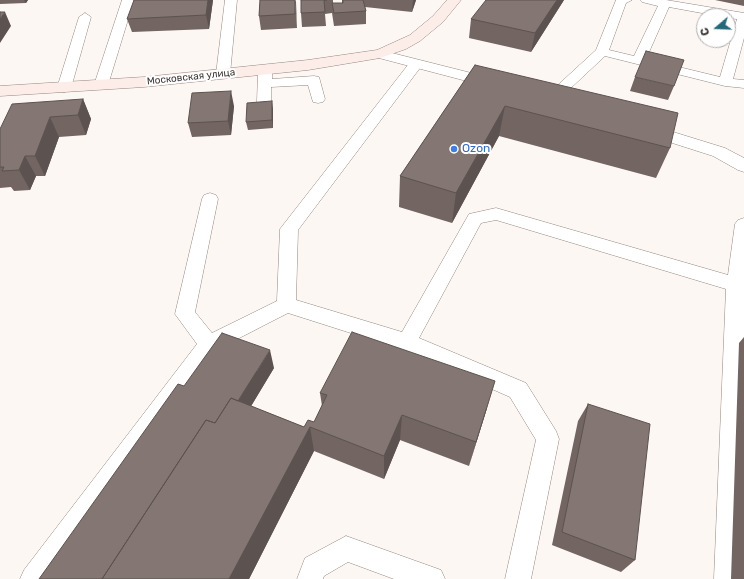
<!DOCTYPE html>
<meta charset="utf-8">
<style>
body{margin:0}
#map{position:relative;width:744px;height:579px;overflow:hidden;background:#fdf7f4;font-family:Rubik,sans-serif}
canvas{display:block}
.north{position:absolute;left:696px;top:8px;width:40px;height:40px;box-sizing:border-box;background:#fff;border:1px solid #b1afae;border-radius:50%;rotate:251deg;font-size:11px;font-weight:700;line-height:16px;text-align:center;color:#3d3735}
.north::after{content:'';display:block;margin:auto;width:14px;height:18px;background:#246979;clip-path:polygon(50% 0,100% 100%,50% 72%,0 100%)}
</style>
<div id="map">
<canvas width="744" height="579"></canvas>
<div class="north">С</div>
</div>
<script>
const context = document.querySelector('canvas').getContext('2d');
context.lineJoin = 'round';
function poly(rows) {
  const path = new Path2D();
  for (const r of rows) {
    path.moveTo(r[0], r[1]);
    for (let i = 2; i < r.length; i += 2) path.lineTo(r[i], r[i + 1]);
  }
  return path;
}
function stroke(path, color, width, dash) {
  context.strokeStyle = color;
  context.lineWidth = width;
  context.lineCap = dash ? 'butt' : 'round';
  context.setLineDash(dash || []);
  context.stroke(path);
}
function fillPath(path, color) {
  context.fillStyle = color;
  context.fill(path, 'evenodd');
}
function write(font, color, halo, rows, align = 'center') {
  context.font = font + ' Rubik,sans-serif';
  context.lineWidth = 4;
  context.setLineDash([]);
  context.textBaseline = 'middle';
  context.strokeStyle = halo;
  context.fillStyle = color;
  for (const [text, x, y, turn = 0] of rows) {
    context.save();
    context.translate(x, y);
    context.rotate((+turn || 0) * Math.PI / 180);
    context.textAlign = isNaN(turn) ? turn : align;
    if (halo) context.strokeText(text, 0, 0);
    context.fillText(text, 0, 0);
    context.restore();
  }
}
const lane = poly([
 [122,0,134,0,108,85,106,88,96,88,94,85,122,0],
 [225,0,237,0,230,74,228,77,223,78,218,77,216,74,225,0],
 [616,0,632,0,626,3,609,50,634,56,658,6,642,2,640,0,666,0,744,13,744,38,733,79,744,80,744,88,725,86,605,56,557,101,547,101,545,98,547,95,596,50,616,0],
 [669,7,718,16,728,16,728,18,737,19,720,77,646,59,669,7],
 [85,13,91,17,71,88,69,91,64,92,59,91,57,88,79,17,85,13],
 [416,60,423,64,298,230,296,300,402,332,469,214,496,208,728,275,735,224,738,220,744,218,744,368,740,579,714,579,726,289,496,220,481,223,419,338,526,383,556,431,559,439,531,579,505,579,536,440,510,397,401,349,288,313,216,350,49,579,20,579,24,570,197,344,175,314,202,199,204,195,210,193,216,195,218,199,195,312,212,333,277,301,280,229,411,61,416,60],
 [265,69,270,70,272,73,272,79,314,76,319,77,325,99,323,102,318,103,313,102,308,85,271,87,271,102,269,105,259,105,257,102,258,73,260,70,265,69],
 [346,536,441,570,445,579,394,579,348,562,324,576,323,579,297,579,305,558,346,536]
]);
const street = poly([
 [380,50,503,81,505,84,503,87,497,89,375,57,373,54,375,51,380,50],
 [644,123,725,148,744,158,744,172,738,170,713,156,638,132,635,128,638,124,644,123]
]);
const secondary = poly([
 [447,0,461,0,443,22,420,41,406,49,380,58,308,70,144,87,0,96,0,86,144,77,308,60,377,50,410,35,433,16,447,0]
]);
stroke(lane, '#948680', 1);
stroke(street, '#948680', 1);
stroke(secondary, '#948680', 1);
fillPath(lane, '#fff');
fillPath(street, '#fff');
fillPath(secondary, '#fdede9');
fillPath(poly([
 [0,0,28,0,26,3,0,4],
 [213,0,209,29,132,32,127,19],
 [260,0,295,0,297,28,261,30,259,16],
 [301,0,333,0,333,3,342,3,342,0,416,0,412,12,365,7,366,11,366,24,334,26,332,13,325,14,326,26,302,27,301,13],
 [564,0,531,52,469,38,471,19],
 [715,0,744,0,744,6],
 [475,65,670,148,656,178,499,136,452,223,399,207,400,176],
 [635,77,674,86,668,100,630,91],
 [83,99,91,119,86,135,59,137,45,176,36,176,30,190,14,191,11,187,0,188,0,129],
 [234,106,231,135,192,137,188,123],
 [273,109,273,128,248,130,246,122],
 [744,337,744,579,731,579,739,343],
 [274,368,251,406,304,427,314,422,322,406,320,393,487,408,469,466,400,440,384,479,314,451,249,579,39,579,184,386],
 [588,404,635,560,621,572,552,545,578,421]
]), '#726562');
fillPath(poly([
 [24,0,28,0,26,3],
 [208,0,213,0,209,29,206,15],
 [295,0,296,2,297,28],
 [413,0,416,0,412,12],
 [557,0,564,0,531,52,535,33],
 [5,12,11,26,0,43,0,19],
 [231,91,234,106,231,135,228,121],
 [83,99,91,119,86,135,78,115],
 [272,101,273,109,273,128,272,120],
 [505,106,499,136,452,223,456,193],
 [50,117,59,137,45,176,35,156],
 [25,156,36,176,30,190,19,170],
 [270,350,274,368,226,448,219,432],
 [495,381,487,408,469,466,476,442],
 [402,415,400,440,384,479,384,456],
 [310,427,314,451,249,579,229,579]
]), '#5c5350');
const building = poly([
 [134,0,208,0,206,15,127,19,134,0],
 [260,0,295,0,295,14,259,16,260,0],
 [301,0,327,0,324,0,325,12,301,13,301,0],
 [343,0,363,0,366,11,334,13,332,3,343,3,343,0],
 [486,0,557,0,535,33,471,19,486,0],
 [0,12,5,12,0,19,0,12],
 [646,51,684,60,674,86,635,77,646,51],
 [475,65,678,113,670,148,505,106,456,193,400,176,475,65],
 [231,91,228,121,188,123,192,93,231,91],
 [83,99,78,115,50,117,35,156,25,156,19,170,2,171,4,167,0,167,0,129,12,104,83,99],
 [272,101,272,120,246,122,247,103,272,101],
 [352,332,495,381,476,442,402,415,384,456,310,427,229,579,102,579,206,420,215,423,231,398,304,427,308,420,314,422,327,395,320,393,352,332],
 [222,333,270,350,238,401,231,398,215,423,206,420,102,579,39,579,178,384,184,386,222,333],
 [588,404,650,424,635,560,562,532,588,404]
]);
fillPath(building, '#847672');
stroke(building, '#5c5350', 1);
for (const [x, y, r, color] of [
 [454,149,4,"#3f7fe0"]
]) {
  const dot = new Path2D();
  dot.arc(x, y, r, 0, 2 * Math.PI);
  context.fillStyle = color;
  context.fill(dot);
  stroke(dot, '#fff', 1.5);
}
write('10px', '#3d3735', '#fff', [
 ["Московская улица",191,77,-6]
]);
write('12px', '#366cbe', '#fff', [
 ["Ozon",462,149]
], 'left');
</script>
